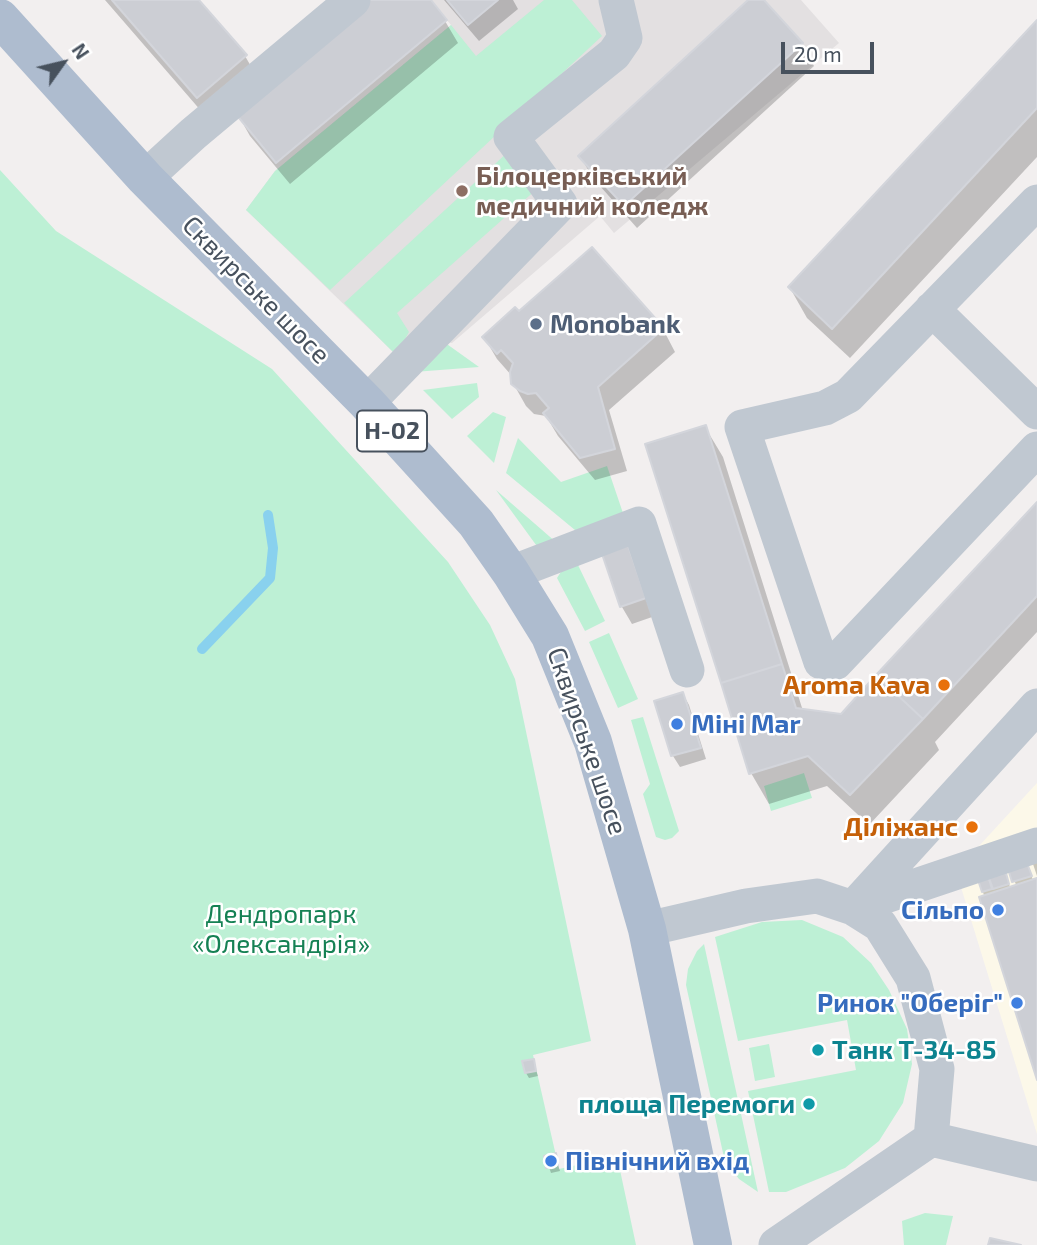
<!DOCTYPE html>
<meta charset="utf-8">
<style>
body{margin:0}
#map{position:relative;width:1037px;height:1245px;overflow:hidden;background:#f2efef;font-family:"Exo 2",sans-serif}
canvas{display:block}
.north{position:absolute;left:28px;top:28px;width:70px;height:70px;-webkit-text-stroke:5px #fff;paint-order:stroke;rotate:56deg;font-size:19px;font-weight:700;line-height:28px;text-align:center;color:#47515d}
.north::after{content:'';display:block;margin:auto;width:24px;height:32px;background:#47515d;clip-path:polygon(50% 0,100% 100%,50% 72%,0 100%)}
.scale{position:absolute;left:781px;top:42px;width:93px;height:32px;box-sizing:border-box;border:4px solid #47515d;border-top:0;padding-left:9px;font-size:21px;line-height:24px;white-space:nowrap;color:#47515d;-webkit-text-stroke:5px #fff;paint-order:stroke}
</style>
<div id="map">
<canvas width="1037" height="1245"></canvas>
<div class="north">N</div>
<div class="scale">20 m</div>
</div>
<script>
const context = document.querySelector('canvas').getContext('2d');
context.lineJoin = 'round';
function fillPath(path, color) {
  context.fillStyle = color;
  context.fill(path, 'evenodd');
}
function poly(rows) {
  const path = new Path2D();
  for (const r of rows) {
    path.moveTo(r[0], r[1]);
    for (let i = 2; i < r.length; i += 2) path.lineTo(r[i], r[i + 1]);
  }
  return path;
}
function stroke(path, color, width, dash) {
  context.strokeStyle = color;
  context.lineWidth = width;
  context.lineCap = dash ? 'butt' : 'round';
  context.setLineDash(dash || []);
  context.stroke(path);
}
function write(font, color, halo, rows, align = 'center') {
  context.font = font + ' "Exo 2",sans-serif';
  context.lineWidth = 5;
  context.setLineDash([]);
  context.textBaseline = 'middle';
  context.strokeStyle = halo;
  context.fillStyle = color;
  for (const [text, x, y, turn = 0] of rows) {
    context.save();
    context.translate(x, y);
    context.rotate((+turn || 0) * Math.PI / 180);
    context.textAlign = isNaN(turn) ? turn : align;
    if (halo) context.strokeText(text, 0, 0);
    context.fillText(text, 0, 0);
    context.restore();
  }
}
fillPath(poly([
 [1037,783,1037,1134,956,871]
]), '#fcf8e9');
fillPath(poly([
 [430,0,801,0,839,43,614,233,600,216,452,343,444,342,414,372,246,210,275,171,451,25]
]), '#e3e0e1');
fillPath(poly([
 [544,0,572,0,602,36,330,290,246,210,275,171,451,25,476,56],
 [509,151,538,188,397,313,409,332,396,355,344,303],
 [0,170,56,231,272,369,448,562,490,625,515,679,591,1041,533,1055,559,1169,617,1156,636,1245,0,1245],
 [444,342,479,367,414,372],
 [477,383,479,397,452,419,423,390],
 [493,412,506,417,494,463,467,436],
 [518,438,561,482,607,466,625,519,581,535,506,473],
 [496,490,557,543,539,549],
 [566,564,578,565,605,621,585,631,557,578],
 [609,633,638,699,618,708,589,642],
 [643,717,679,831,672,838,665,840,656,837,643,794,650,784,631,720],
 [804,773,812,798,771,811,764,786],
 [802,920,843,937,871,963,889,990,907,1029,912,1064,903,1103,879,1141,845,1168,786,1192,769,1192,748,1091,856,1070,847,1020,738,1041,715,937,762,922],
 [704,944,758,1192,739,1179,725,1162,686,985,688,969,697,951],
 [769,1044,775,1077,755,1081,749,1048],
 [925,1213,953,1216,946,1245,904,1245,902,1221]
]), '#bdf0d5');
fillPath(poly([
 [105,0,197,0,245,56,263,87,215,127],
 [373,0,428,0,445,21,458,43,290,184,250,136,237,113],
 [444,0,513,0,518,9,479,41],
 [751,0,761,0,801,44,814,66,637,228,593,178,580,156],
 [1037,22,1037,157,850,358,807,318,790,288],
 [592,249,663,329,675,352,609,410,627,471,595,480,558,436,546,416,534,414,526,406,513,383,512,376,497,359,484,337,518,314],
 [705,427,723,457,803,711,841,716,1037,504,1037,632,935,742,939,750,869,825,827,786,769,804,751,773],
 [627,547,655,616,632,624,622,607,604,555],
 [683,694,689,705,706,759,680,767,673,756,656,702],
 [1037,857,1037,876,1031,858],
 [1010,870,1030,870,1033,881,1037,880,1037,1074,983,892,988,880,1005,875,1011,889,1017,887],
 [533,1061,538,1076,529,1078,526,1073],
 [555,1155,560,1171,551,1173,546,1158]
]), '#0003');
stroke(poly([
 [202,649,270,578,273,548,268,515]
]), '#89d1ee', 10);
const building = poly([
 [112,0,199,0,247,55,197,98,112,0],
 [370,0,431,0,447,20,276,163,235,113,370,0],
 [447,0,498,0,468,25,447,0],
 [748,0,764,0,803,43,624,206,578,156,748,0],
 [1037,20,1037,108,832,329,788,287,1037,20],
 [592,247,664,328,598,387,615,449,580,458,543,413,549,408,536,393,528,394,520,391,511,384,510,372,513,363,501,350,497,354,482,337,515,307,519,311,592,247],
 [706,425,782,664,721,683,645,444,706,425],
 [1037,502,1037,596,923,719,876,675,1037,502],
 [628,545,646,598,620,607,602,554,628,545],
 [782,664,796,708,841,714,876,675,923,719,850,795,808,756,749,774,721,683,782,664],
 [683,692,701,748,671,756,654,701,683,692],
 [1027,863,1032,876,1012,882,1008,869,1027,863],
 [1006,873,1009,884,993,889,989,878,1006,873],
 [988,876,992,889,982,892,978,880,988,876],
 [1037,878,1037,1080,979,897,1037,878],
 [534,1059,536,1071,525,1073,522,1061,534,1059],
 [556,1153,558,1165,546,1168,544,1156,556,1153],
 [990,1238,1021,1245,988,1245,990,1238]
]);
fillPath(building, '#ccced4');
stroke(building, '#d3d5db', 2);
stroke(poly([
 [145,178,193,134,353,0],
 [1037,202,848,396,825,408,742,427,821,662,835,663,1037,449],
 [932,309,1037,412],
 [367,403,560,204,511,137,614,54,625,38,616,0],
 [511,573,639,524,687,670],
 [859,905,1037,845],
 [853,908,1037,706],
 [647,929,746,906,817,896,853,908,880,925,913,978,937,1069,931,1139,776,1245],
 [931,1139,1037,1164]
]), '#c0c8d1', 35);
stroke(poly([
 [0,18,145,178,367,403,476,523,511,573,550,636,593,742,647,929,713,1245]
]), '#aebccf', 38);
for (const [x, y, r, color] of [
 [462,191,7,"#8d6e63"],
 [536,324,7,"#5c6f8a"],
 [944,685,7,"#e8710a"],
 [677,724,7,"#3f7fe0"],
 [972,827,7,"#e8710a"],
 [998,910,7,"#3f7fe0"],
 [1017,1003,7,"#3f7fe0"],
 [818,1050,7,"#0f9aa8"],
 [809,1104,7,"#0f9aa8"],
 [551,1161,7,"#3f7fe0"]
]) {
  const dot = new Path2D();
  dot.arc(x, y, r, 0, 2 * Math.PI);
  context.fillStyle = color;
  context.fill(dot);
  stroke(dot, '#fff', 2.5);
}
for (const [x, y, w] of [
 [392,431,70]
]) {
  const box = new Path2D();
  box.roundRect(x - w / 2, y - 20.5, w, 41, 5);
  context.fillStyle = '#fff';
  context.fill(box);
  stroke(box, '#47515d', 2);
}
write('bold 24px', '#47515d', null, [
 ["Н-02",392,431]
]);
write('bold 26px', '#785e54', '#fff', [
 ["Білоцерківський",476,176],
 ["медичний коледж",476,206]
], 'left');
write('26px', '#47515d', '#fff', [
 ["Сквирське шосе",256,290,45],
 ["Сквирське шосе",587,741,71]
]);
write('bold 26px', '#4e5e75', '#fff', [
 ["Monobank",550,324]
], 'left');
write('bold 26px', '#c56008', '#fff', [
 ["Aroma Kava",930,685],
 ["Діліжанс",958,827]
], 'right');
write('bold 26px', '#366cbe', '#fff', [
 ["Міні Mar",691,724],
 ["Сільпо",984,910,"right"],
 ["Ринок \"Оберіг\"",1003,1003,"right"],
 ["Північний вхід",565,1161]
], 'left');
write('26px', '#158154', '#fff', [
 ["Дендропарк",281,914],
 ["«Олександрія»",281,944]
]);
write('bold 26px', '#0d838f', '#fff', [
 ["Танк Т-34-85",832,1050],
 ["площа Перемоги",795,1104,"right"]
], 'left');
</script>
